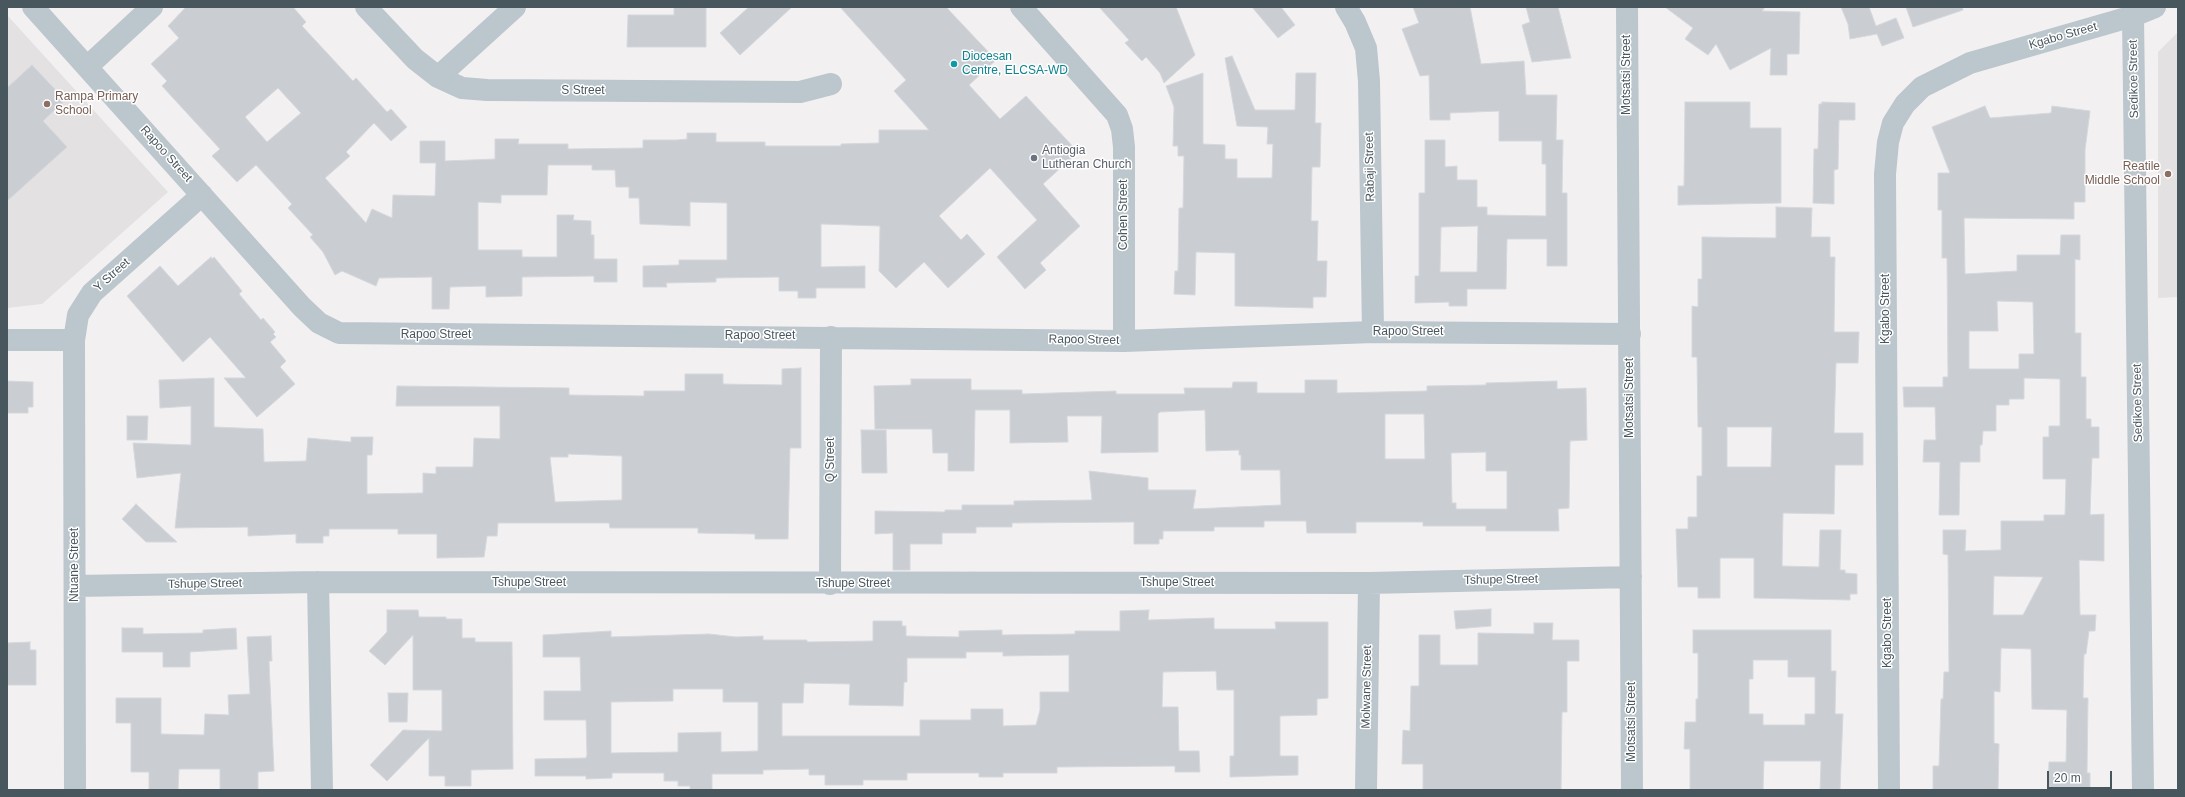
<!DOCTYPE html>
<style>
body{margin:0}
#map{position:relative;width:2185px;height:797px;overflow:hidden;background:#f3f0f1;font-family:Arial,sans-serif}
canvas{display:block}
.frame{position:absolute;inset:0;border:8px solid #48565e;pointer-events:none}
.scale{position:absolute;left:2047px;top:771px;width:65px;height:18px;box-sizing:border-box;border:2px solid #48565e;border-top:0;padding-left:5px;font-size:12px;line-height:14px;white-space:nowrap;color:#48565e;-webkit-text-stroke:3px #fff;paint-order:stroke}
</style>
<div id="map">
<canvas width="2185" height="797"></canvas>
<div class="frame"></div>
<div class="scale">20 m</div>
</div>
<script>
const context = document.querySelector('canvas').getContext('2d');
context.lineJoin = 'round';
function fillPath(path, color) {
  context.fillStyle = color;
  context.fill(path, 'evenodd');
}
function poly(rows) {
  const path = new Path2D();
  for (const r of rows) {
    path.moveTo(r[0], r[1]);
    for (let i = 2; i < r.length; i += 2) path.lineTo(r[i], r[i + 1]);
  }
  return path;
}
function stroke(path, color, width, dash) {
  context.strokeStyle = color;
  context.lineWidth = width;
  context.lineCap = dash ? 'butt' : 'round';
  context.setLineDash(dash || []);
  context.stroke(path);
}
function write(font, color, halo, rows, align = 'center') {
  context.font = font + ' Arial,sans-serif';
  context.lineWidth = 3;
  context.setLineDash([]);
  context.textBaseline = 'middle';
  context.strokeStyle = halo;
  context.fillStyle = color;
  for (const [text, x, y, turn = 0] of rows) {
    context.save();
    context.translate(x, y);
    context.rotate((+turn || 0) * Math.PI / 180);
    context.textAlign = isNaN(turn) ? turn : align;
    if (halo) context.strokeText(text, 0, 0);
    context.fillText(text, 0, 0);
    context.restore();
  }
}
fillPath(poly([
 [7,15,168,192,42,304,7,308],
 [2178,32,2178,297,2158,298,2158,52]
]), '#e4e1e3');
const building = poly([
 [186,7,293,7,306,22,302,26,353,81,356,78,387,112,391,109,407,127,391,141,374,123,346,152,350,156,325,178,366,223,372,209,392,218,393,195,435,196,436,163,420,163,420,141,445,141,445,161,495,159,495,139,519,139,518,144,568,144,568,149,643,148,643,140,677,140,687,139,687,133,716,133,716,142,765,142,765,146,841,146,841,144,879,143,879,130,929,130,894,91,906,80,840,7,946,7,996,60,969,85,1000,119,1026,96,1078,152,1043,184,1080,226,1040,263,1046,270,1025,289,997,257,1037,220,990,168,939,216,961,240,967,234,985,254,948,288,924,262,896,288,879,271,880,226,821,224,821,267,865,266,865,288,816,288,816,298,798,298,798,291,779,291,779,277,716,278,716,282,666,283,667,287,643,287,643,266,679,265,679,260,727,260,727,203,690,202,690,226,640,224,639,198,629,198,629,187,616,187,615,170,592,170,592,165,548,165,547,195,501,195,501,203,478,202,478,250,522,250,522,257,557,257,557,215,574,215,573,220,591,221,591,235,594,235,594,259,617,259,617,282,594,282,594,276,522,277,522,296,486,297,486,286,450,287,449,309,432,309,432,277,379,278,376,286,342,271,335,275,323,252,310,237,313,235,288,208,292,204,256,165,237,182,212,156,220,149,162,86,167,81,151,64,179,38,168,26,186,7],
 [278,88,301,113,267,142,245,117,278,88],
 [674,7,706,7,706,47,627,47,628,15,674,15,674,7],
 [749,7,792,7,740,55,720,33,749,7],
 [1099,7,1176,7,1195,55,1164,83,1160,73,1146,57,1142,61,1125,43,1129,40,1099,7],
 [1252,7,1281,7,1295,25,1278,38,1252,7],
 [1413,7,1470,7,1481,64,1524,61,1526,95,1557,95,1556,140,1563,140,1562,193,1567,193,1567,266,1547,266,1547,239,1507,239,1506,289,1467,289,1467,306,1449,306,1449,302,1415,303,1415,276,1419,276,1419,193,1425,193,1425,140,1445,140,1445,167,1457,166,1457,180,1477,180,1477,207,1487,207,1487,215,1546,216,1546,164,1542,164,1542,141,1499,141,1499,111,1450,113,1450,120,1430,120,1429,75,1420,76,1402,29,1419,23,1413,7],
 [1478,226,1477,272,1440,272,1441,227,1478,226],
 [1526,7,1558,7,1571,58,1532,62,1522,25,1530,22,1526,7],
 [1665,7,1765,7,1762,11,1800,12,1799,54,1787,54,1787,75,1770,75,1771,48,1730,70,1716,44,1708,55,1685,39,1693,28,1665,7],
 [1841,7,1869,7,1876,26,1896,18,1904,38,1882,46,1877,34,1850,39,1848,24,1841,7],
 [1906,7,1962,7,1963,10,1913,27,1906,7],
 [1232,56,1255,110,1295,110,1296,73,1316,73,1315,123,1321,123,1320,167,1312,167,1311,221,1318,221,1317,261,1327,261,1326,297,1313,297,1313,308,1235,306,1235,253,1196,252,1195,295,1174,294,1175,271,1178,271,1179,208,1183,208,1184,156,1178,156,1178,146,1173,146,1174,107,1166,86,1203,73,1203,144,1225,145,1225,159,1237,159,1237,178,1272,178,1273,144,1267,144,1268,127,1237,126,1225,58,1232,56],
 [32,65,65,100,43,121,67,147,7,201,7,88,32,65],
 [1685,102,1750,102,1750,128,1781,128,1781,203,1678,205,1678,186,1684,186,1685,102],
 [1822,102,1855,103,1855,120,1839,120,1838,169,1834,170,1834,204,1813,203,1814,149,1818,149,1819,104,1822,104,1822,102],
 [1985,106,1990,118,2051,113,2052,106,2090,111,2085,150,2085,202,2074,202,2074,219,1964,218,1965,274,2017,271,2017,255,2060,255,2061,235,2080,235,2080,260,2075,259,2075,333,2081,333,2081,377,2086,377,2086,419,2091,419,2091,427,2099,427,2099,458,2092,458,2090,515,2104,514,2104,561,2079,560,2080,615,2096,615,2095,631,2089,631,2086,654,2084,654,2083,698,2088,698,2087,773,2090,773,2090,790,2048,790,2049,762,2066,762,2067,710,2032,709,2031,649,2001,648,2000,692,1994,691,1994,743,1999,744,1998,790,1933,790,1933,766,1939,766,1941,699,1943,699,1944,672,1949,672,1948,555,1943,554,1943,530,1966,530,1965,551,2001,550,2001,521,2044,521,2044,515,2065,515,2066,479,2043,479,2043,437,2049,437,2049,426,2060,426,2060,379,2024,378,2024,399,2009,399,2009,405,1996,405,1996,431,1983,431,1982,445,1980,445,1980,462,1960,462,1959,515,1939,515,1940,462,1923,462,1924,440,1936,440,1935,407,1904,407,1903,387,1943,387,1943,377,1948,377,1947,258,1942,258,1942,210,1938,210,1938,173,1950,173,1932,127,1985,106],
 [1997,301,2033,302,2034,354,2019,354,2019,369,1969,369,1969,331,1998,331,1997,301],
 [1994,576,2043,577,2023,615,1993,615,1994,576],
 [1776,207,1812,208,1811,237,1830,237,1830,257,1835,257,1834,332,1859,332,1858,363,1836,363,1834,433,1863,433,1863,465,1835,465,1834,514,1783,513,1782,566,1819,567,1820,530,1841,530,1840,570,1845,570,1845,573,1857,574,1857,594,1850,594,1850,600,1754,598,1754,558,1720,558,1720,598,1698,598,1698,587,1678,587,1676,529,1688,529,1688,517,1697,517,1697,476,1702,476,1702,427,1698,427,1697,357,1692,357,1692,306,1698,307,1698,279,1702,279,1702,237,1776,238,1776,207],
 [1727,427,1772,427,1771,467,1727,467,1727,427],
 [211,257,212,259,214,257,242,291,239,294,261,320,263,318,275,332,273,334,276,337,270,342,286,361,280,367,295,384,257,417,224,378,246,378,210,337,183,362,127,296,160,266,178,286,211,257],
 [801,368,801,448,790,448,788,539,755,539,755,534,698,533,698,528,610,528,609,523,498,523,497,536,487,536,484,557,437,558,437,534,398,534,398,529,329,529,329,536,323,536,323,543,296,543,296,534,248,536,248,527,175,528,181,473,137,478,133,443,191,445,191,406,160,408,159,380,214,378,214,427,263,429,264,462,306,461,308,438,351,442,351,437,373,437,372,455,367,455,367,494,423,493,423,473,436,474,436,467,473,467,474,438,500,439,500,406,396,406,397,386,569,388,569,395,644,396,644,391,685,391,685,374,723,374,723,384,782,385,782,369,801,368],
 [568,454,622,456,622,500,555,502,550,457,568,457,568,454],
 [911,379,971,379,971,390,1022,390,1022,394,1116,391,1116,394,1185,394,1184,388,1232,388,1233,382,1257,382,1257,393,1305,393,1305,380,1337,380,1337,393,1427,391,1427,386,1486,385,1486,383,1557,381,1557,389,1586,388,1587,440,1570,441,1569,508,1558,509,1559,531,1486,531,1486,526,1423,526,1423,522,1356,522,1356,533,1307,533,1306,521,1264,521,1264,527,1214,527,1214,531,1163,531,1163,539,1159,539,1159,544,1134,544,1134,522,1012,523,1012,527,976,527,976,533,942,533,942,544,910,544,910,570,893,570,893,533,875,534,875,511,945,512,945,510,962,510,962,505,1014,505,1014,501,1092,500,1089,471,1148,478,1148,490,1196,490,1193,509,1281,505,1280,470,1241,470,1241,455,1239,455,1239,450,1206,451,1205,410,1160,412,1158,414,1158,452,1101,453,1102,416,1067,416,1068,442,1010,443,1010,410,975,410,974,471,948,471,948,453,933,453,932,429,875,429,874,386,911,385,911,379],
 [1385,414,1424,414,1425,459,1385,459,1385,414],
 [1486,452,1486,471,1507,471,1507,509,1456,509,1456,503,1452,503,1451,453,1486,452],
 [7,381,33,382,33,407,28,407,28,413,7,413,7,381],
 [127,416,148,416,147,440,127,440,127,416],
 [861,430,886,430,887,473,862,473,861,430],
 [136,504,177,542,146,542,122,519,136,504],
 [1491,609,1491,626,1456,629,1454,611,1491,609],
 [387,610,418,610,419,617,446,617,446,619,462,619,462,638,475,638,475,642,512,642,513,769,471,770,471,786,445,786,445,776,429,776,429,738,387,781,370,765,403,730,442,731,442,690,413,690,413,635,385,665,369,651,387,632,387,610],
 [1149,610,1148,620,1214,618,1214,629,1276,629,1275,622,1328,622,1328,698,1317,699,1317,715,1280,716,1280,756,1298,756,1298,775,1230,777,1230,756,1234,756,1234,690,1217,690,1216,671,1163,672,1162,707,1178,707,1179,751,1199,751,1200,772,1175,772,1175,766,1057,767,1057,773,1003,773,1003,777,979,777,979,773,907,773,907,780,863,780,863,785,825,785,825,775,809,775,809,769,763,770,763,774,712,774,712,790,690,790,690,786,678,786,678,781,664,781,664,773,612,773,612,778,586,779,586,776,535,776,535,759,586,758,587,755,586,720,544,720,544,691,581,691,580,657,543,657,543,635,611,631,611,637,709,634,736,637,763,636,763,640,807,640,807,642,873,641,873,621,902,621,902,626,906,626,906,636,959,637,959,631,1002,630,1002,635,1075,634,1075,631,1120,631,1120,611,1149,610],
 [966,652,1003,652,1003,656,1069,655,1069,692,1040,692,1040,710,1036,725,1003,726,1003,709,971,709,971,720,920,720,920,736,782,736,782,703,803,703,804,683,850,684,849,705,903,706,904,682,907,682,907,658,966,658,966,652],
 [673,689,723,689,723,702,758,702,758,751,721,752,721,732,678,733,678,752,611,753,611,702,673,701,673,689],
 [1534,623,1553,623,1552,640,1579,640,1579,661,1567,661,1567,712,1562,712,1561,790,1423,790,1423,764,1402,764,1403,730,1410,731,1411,686,1419,686,1419,635,1440,635,1440,665,1478,665,1478,633,1534,634,1534,623],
 [122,628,143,628,143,634,203,633,203,630,236,628,237,649,190,652,190,667,163,667,163,652,122,652,122,628],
 [1693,630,1831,630,1831,671,1836,671,1835,714,1843,714,1840,790,1820,790,1821,761,1764,761,1763,790,1690,790,1690,749,1684,749,1685,722,1696,722,1696,699,1698,699,1698,653,1693,653,1693,630],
 [1753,660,1788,660,1788,677,1815,677,1815,714,1805,714,1805,725,1763,725,1763,714,1749,714,1749,679,1753,679,1753,660],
 [271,636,272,661,269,661,274,771,258,772,258,790,220,790,220,769,179,769,178,790,149,790,149,772,131,772,131,723,116,723,116,698,161,698,161,734,204,735,205,714,229,715,228,695,250,694,247,637,271,636],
 [30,642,30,650,36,650,36,685,7,685,7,643,30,642],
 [388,693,408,693,407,722,389,722,388,693]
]);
fillPath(building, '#caced3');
stroke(building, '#d4d7dc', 1);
stroke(poly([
 [33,7,302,307,319,323,339,333,1124,341,1373,332,1630,334],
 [366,7,415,59,438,77,462,88,487,90,800,92,831,84],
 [1021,7,1117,115,1122,129,1124,147,1124,341],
 [1346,7,1355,22,1366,48,1369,81,1373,332],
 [1627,7,1632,790],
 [2133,16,2143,790],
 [87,67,152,7],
 [438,77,515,7],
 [7,340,74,340,78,315,92,293,202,195],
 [74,340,75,790],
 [318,582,322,790],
 [830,584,831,337],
 [75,586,318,582,1369,583,1631,577],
 [1366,790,1369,583],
 [1889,790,1885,174,1888,142,1893,123,1905,104,1922,87,1970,63,2133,16,2155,7]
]), '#bcc6cd', 22);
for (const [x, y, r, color] of [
 [954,64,4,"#0f9aa8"],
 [47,104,4,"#8d6e63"],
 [1034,158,4,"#6b7280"],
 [2168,174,4,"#8d6e63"]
]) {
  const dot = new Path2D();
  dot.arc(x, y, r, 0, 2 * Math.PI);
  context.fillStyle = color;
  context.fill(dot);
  stroke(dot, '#fff', 1.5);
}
write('12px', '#48565e', '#fff', [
 ["Kgabo Street",2063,36,-16],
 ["Motsatsi Street",1627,75,-90],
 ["Sedikoe Street",2134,79,-91],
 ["S Street",583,91],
 ["Rapoo Street",166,154,48],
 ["Rabaji Street",1370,167,-91],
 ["Cohen Street",1124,215,-90],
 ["Y Street",112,275,-42],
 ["Kgabo Street",1886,309,-90],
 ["Rapoo Street",1408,332],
 ["Rapoo Street",436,335],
 ["Rapoo Street",760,336],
 ["Rapoo Street",1084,340,1],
 ["Motsatsi Street",1630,398,-90],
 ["Sedikoe Street",2138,403,-91],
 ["Q Street",831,460,-90],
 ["Ntuane Street",75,565,-90],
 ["Tshupe Street",1501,580,-1],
 ["Tshupe Street",529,583],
 ["Tshupe Street",1177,583],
 ["Tshupe Street",205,584,-1],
 ["Tshupe Street",853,584],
 ["Kgabo Street",1888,633,-90],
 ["Molwane Street",1367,687,-89],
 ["Motsatsi Street",1632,722,-90]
]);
write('12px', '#0d838f', '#fff', [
 ["Diocesan",962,57],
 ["Centre, ELCSA-WD",962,71]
], 'left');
write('12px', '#785e54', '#fff', [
 ["Rampa Primary",55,97],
 ["School",55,111],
 ["Reatile",2160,167,"right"],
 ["Middle School",2160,181,"right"]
], 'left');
write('12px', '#5b616d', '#fff', [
 ["Antiogia",1042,151],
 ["Lutheran Church",1042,165]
], 'left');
</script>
